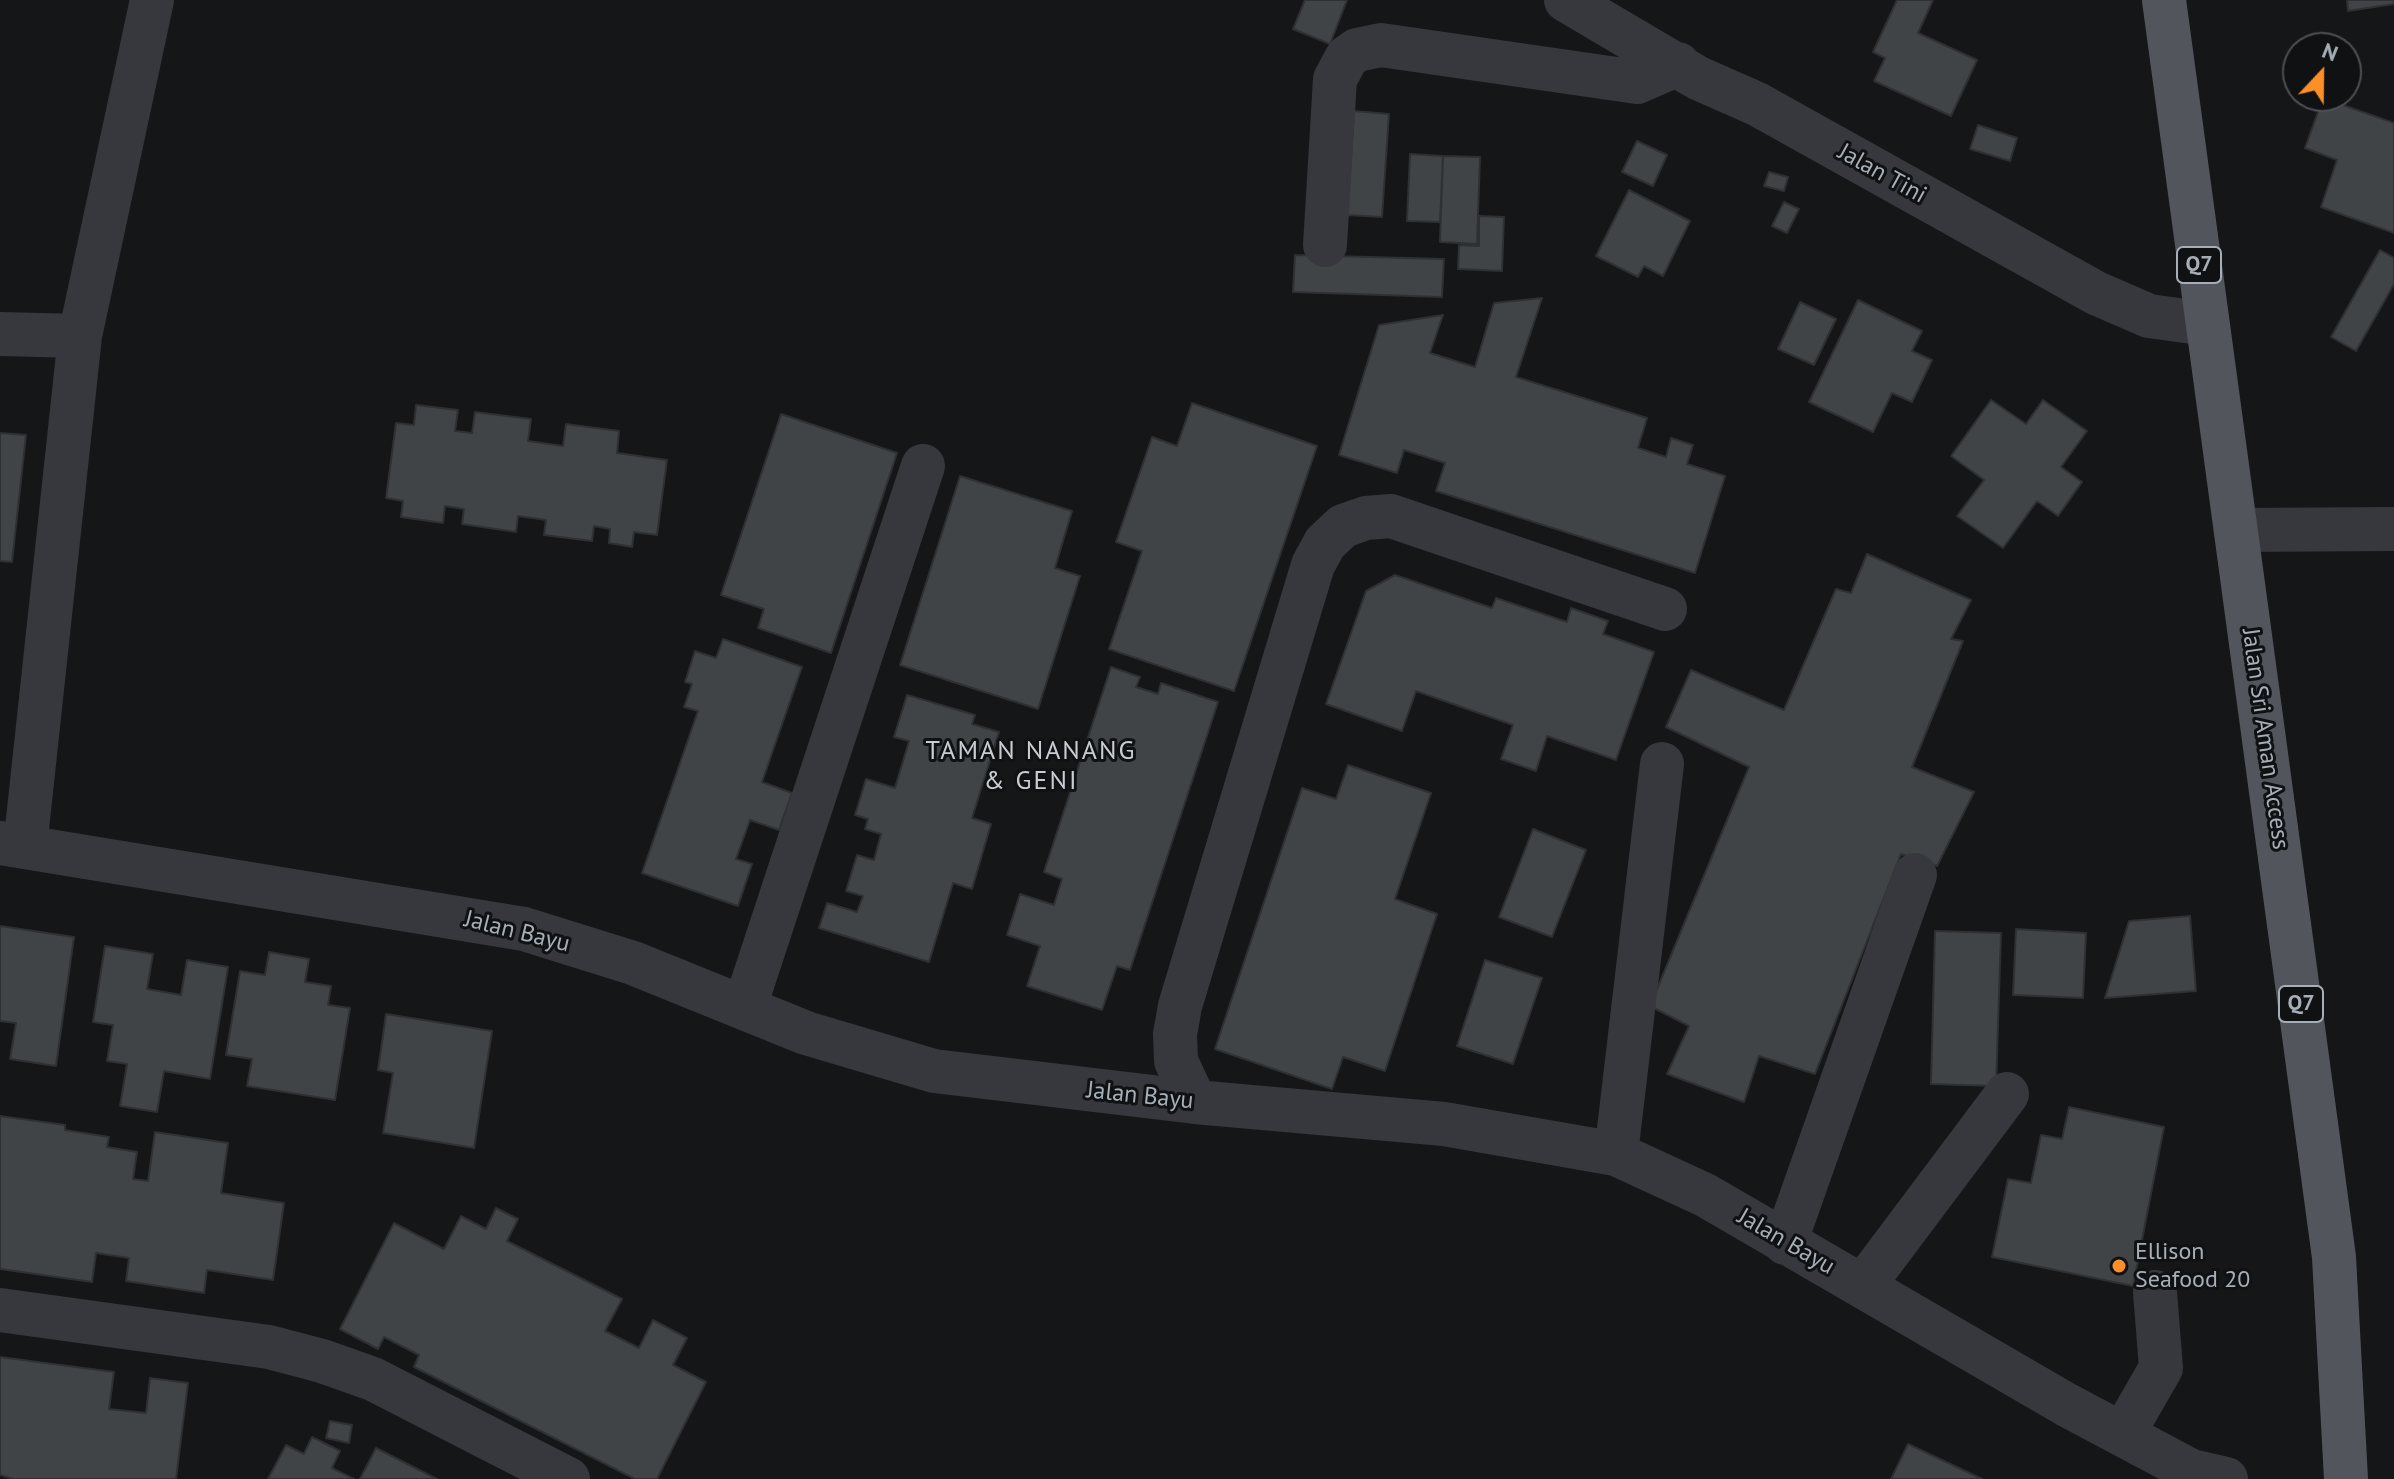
<!DOCTYPE html>
<style>
body{margin:0}
#map{position:relative;width:2394px;height:1479px;overflow:hidden;background:#151617;font-family:"PT Sans",sans-serif}
canvas{display:block}
.north{position:absolute;left:2282px;top:32px;width:80px;height:80px;box-sizing:border-box;background:#101112;border:2px solid #4c5054;border-radius:50%;rotate:22deg;font-size:22px;font-weight:700;line-height:32px;text-align:center;color:#a6afb8}
.north::after{content:'';display:block;margin:auto;width:28px;height:36px;background:#fc8f28;clip-path:polygon(50% 0,100% 100%,50% 72%,0 100%)}
</style>
<div id="map">
<canvas width="2394" height="1479"></canvas>
<div class="north">N</div>
</div>
<script>
const context = document.querySelector('canvas').getContext('2d');
context.lineJoin = 'round';
function fillPath(path, color) {
  context.fillStyle = color;
  context.fill(path, 'evenodd');
}
function poly(rows) {
  const path = new Path2D();
  for (const r of rows) {
    path.moveTo(r[0], r[1]);
    for (let i = 2; i < r.length; i += 2) path.lineTo(r[i], r[i + 1]);
  }
  return path;
}
function stroke(path, color, width, dash) {
  context.strokeStyle = color;
  context.lineWidth = width;
  context.lineCap = dash ? 'butt' : 'round';
  context.setLineDash(dash || []);
  context.stroke(path);
}
function write(font, color, halo, rows, align = 'center') {
  context.font = font + ' "PT Sans",sans-serif';
  context.lineWidth = 6;
  context.setLineDash([]);
  context.textBaseline = 'middle';
  context.strokeStyle = halo;
  context.fillStyle = color;
  for (const [text, x, y, turn = 0] of rows) {
    context.save();
    context.translate(x, y);
    context.rotate((+turn || 0) * Math.PI / 180);
    context.textAlign = isNaN(turn) ? turn : align;
    if (halo) context.strokeText(text, 0, 0);
    context.fillText(text, 0, 0);
    context.restore();
  }
}
const building = poly([
 [1305,0,1347,0,1330,44,1293,29,1305,0],
 [1897,0,1933,0,1918,33,1977,60,1951,116,1874,81,1885,58,1873,52,1897,0],
 [2347,0,2394,0,2394,4,2348,11,2347,0],
 [2323,98,2394,123,2394,233,2321,207,2337,160,2305,148,2323,98],
 [1354,111,1389,114,1382,217,1347,215,1354,111],
 [1978,125,2017,138,2010,161,1970,149,1978,125],
 [1637,141,1667,155,1653,186,1622,172,1637,141],
 [1410,154,1443,156,1440,222,1407,221,1410,154],
 [1443,156,1480,157,1477,244,1440,242,1443,156],
 [1769,172,1788,177,1784,191,1764,186,1769,172],
 [1629,190,1690,221,1663,276,1644,266,1638,277,1596,256,1629,190],
 [1784,202,1799,209,1787,233,1772,226,1784,202],
 [1479,216,1504,217,1502,271,1458,269,1459,245,1479,246,1479,216],
 [2380,250,2394,258,2394,284,2356,351,2331,337,2380,250],
 [1295,255,1444,259,1442,297,1293,292,1295,255],
 [1542,298,1516,377,1647,418,1638,448,1666,457,1671,438,1693,445,1687,464,1725,476,1695,573,1436,491,1445,463,1404,450,1397,473,1339,455,1379,325,1443,315,1430,353,1475,367,1494,303,1542,298],
 [1858,300,1922,331,1912,351,1932,360,1912,402,1892,393,1873,432,1809,402,1858,300],
 [1800,302,1836,319,1814,365,1778,349,1800,302],
 [1991,400,2026,424,2043,400,2087,431,2061,467,2082,482,2058,516,2037,501,2003,548,1957,516,1984,480,1951,456,1991,400],
 [1192,403,1317,446,1234,691,1109,649,1142,551,1116,542,1152,437,1177,446,1192,403],
 [416,405,458,410,455,431,472,433,475,412,531,419,528,441,563,446,566,424,619,431,617,453,667,460,657,535,634,532,632,547,609,543,610,529,594,526,592,541,544,535,546,520,518,516,516,532,462,524,464,509,445,506,443,523,401,517,403,501,386,498,396,423,414,425,416,405],
 [781,414,897,453,831,653,758,628,764,609,721,595,781,414],
 [0,433,26,435,12,562,0,561,0,433],
 [960,476,1072,511,1055,568,1080,576,1038,709,900,665,960,476],
 [1867,554,1971,600,1951,639,1963,641,1912,767,1974,792,1937,866,1901,854,1815,1074,1759,1056,1744,1102,1667,1074,1689,1026,1650,1006,1749,767,1666,727,1691,670,1784,710,1836,589,1851,593,1867,554],
 [1395,575,1492,608,1496,598,1567,622,1571,608,1608,621,1603,634,1654,652,1616,760,1547,736,1536,771,1501,759,1513,725,1416,691,1402,731,1326,704,1366,591,1395,575],
 [723,639,802,667,762,782,792,793,779,830,750,820,736,859,752,864,738,906,642,873,698,711,684,707,692,684,685,682,695,651,716,658,723,639],
 [1111,667,1140,677,1136,687,1158,694,1161,683,1218,702,1130,970,1117,966,1102,1010,1027,986,1040,946,1007,935,1020,894,1054,905,1062,879,1044,872,1111,667],
 [907,695,975,715,972,724,999,732,972,818,991,824,972,889,953,883,929,962,819,928,827,903,857,912,863,896,846,891,857,855,874,860,881,834,865,829,868,819,855,815,866,779,895,788,909,741,894,737,907,695],
 [1348,765,1431,793,1395,899,1437,914,1385,1071,1343,1057,1332,1089,1215,1049,1302,788,1336,799,1348,765],
 [1533,829,1586,850,1552,937,1499,917,1533,829],
 [2190,916,2196,991,2105,998,2129,921,2190,916],
 [0,926,74,937,56,1066,10,1059,16,1023,0,1021,0,926],
 [2016,929,2086,933,2083,998,2013,995,2016,929],
 [1935,931,2001,933,1996,1086,1931,1084,1935,931],
 [105,946,153,954,147,989,181,995,187,960,228,967,210,1079,164,1071,157,1112,120,1106,127,1064,107,1061,113,1025,93,1022,105,946],
 [269,952,309,959,305,982,331,986,328,1005,350,1008,335,1100,247,1086,252,1059,226,1055,240,971,265,975,269,952],
 [1485,960,1542,978,1513,1064,1457,1046,1485,960],
 [386,1014,492,1031,474,1148,383,1133,393,1073,378,1070,386,1014],
 [2069,1107,2164,1127,2133,1286,1992,1257,2008,1179,2031,1183,2041,1135,2062,1139,2069,1107],
 [0,1116,65,1125,65,1130,109,1137,107,1147,137,1152,133,1179,148,1181,155,1132,228,1143,221,1193,284,1203,273,1280,207,1270,204,1293,126,1281,129,1258,96,1253,92,1282,0,1269,0,1116],
 [496,1208,518,1219,507,1241,622,1299,605,1331,639,1348,653,1320,687,1338,673,1365,706,1382,657,1479,635,1479,414,1367,419,1355,384,1337,378,1349,340,1329,394,1223,444,1249,461,1216,486,1229,496,1208],
 [0,1357,114,1372,109,1409,146,1413,150,1378,188,1383,176,1479,13,1479,0,1475,0,1357],
 [330,1421,352,1425,349,1443,326,1438,330,1421],
 [312,1437,340,1451,332,1468,354,1479,268,1479,286,1445,304,1454,312,1437],
 [1908,1444,1982,1479,1891,1479,1908,1444],
 [376,1448,437,1479,360,1479,376,1448]
]);
fillPath(building, '#414447');
stroke(building, '#2f3033', 2);
stroke(poly([
 [1566,0,1698,78,1757,104,2096,293,2149,316,2207,324],
 [1325,245,1335,79,1347,57,1357,50,1381,45,1637,82,1678,64],
 [0,334,80,336],
 [2236,530,2394,529],
 [0,843,524,929,633,963,806,1033,934,1071,1195,1102,1444,1124,1616,1154,1705,1195,2067,1405,2191,1471,2226,1479],
 [25,847,80,336,152,0],
 [745,1006,923,466],
 [1195,1102,1176,1061,1175,1034,1180,1006,1313,565,1325,543,1343,526,1366,518,1391,516,1665,609],
 [1616,1154,1662,764],
 [1785,1243,1915,875],
 [1863,1286,2007,1094],
 [0,1310,269,1347,322,1361,373,1379,568,1479],
 [2123,1434,2161,1368,2155,1292]
]), '#36383d', 44);
stroke(poly([
 [2164,0,2334,1257,2346,1479]
]), '#52565c', 44);
for (const [x, y, r, color] of [
 [2119,1266,8,"#fc8f28"]
]) {
  const dot = new Path2D();
  dot.arc(x, y, r, 0, 2 * Math.PI);
  context.fillStyle = color;
  context.fill(dot);
  stroke(dot, '#101112', 3);
}
for (const [x, y, w] of [
 [2199,265,44],
 [2301,1004,44]
]) {
  const box = new Path2D();
  box.roundRect(x - w / 2, y - 18, w, 36, 6);
  context.fillStyle = '#101112';
  context.fill(box);
  stroke(box, '#a6afb8', 2);
}
write('bold 22px', '#a6afb8', null, [
 ["Q7",2199,265],
 ["Q7",2301,1004]
]);
write('24px', '#a6afb8', '#101112', [
 ["Jalan Tini",1882,174,29],
 ["Jalan Sri Aman Access",2265,739,82],
 ["Jalan Bayu",517,932,14],
 ["Jalan Bayu",1140,1096,6],
 ["Jalan Bayu",1786,1242,30]
]);
write('24px', '#a6afb8', '#101112', [
 ["Ellison",2135,1252],
 ["Seafood 20",2135,1280]
], 'left');
context.letterSpacing = '2px';
write('26px', '#c8cdd4', '#101112', [
 ["TAMAN NANANG",1031,752],
 ["& GENI",1031,782]
]);
context.letterSpacing = '0px';
</script>
